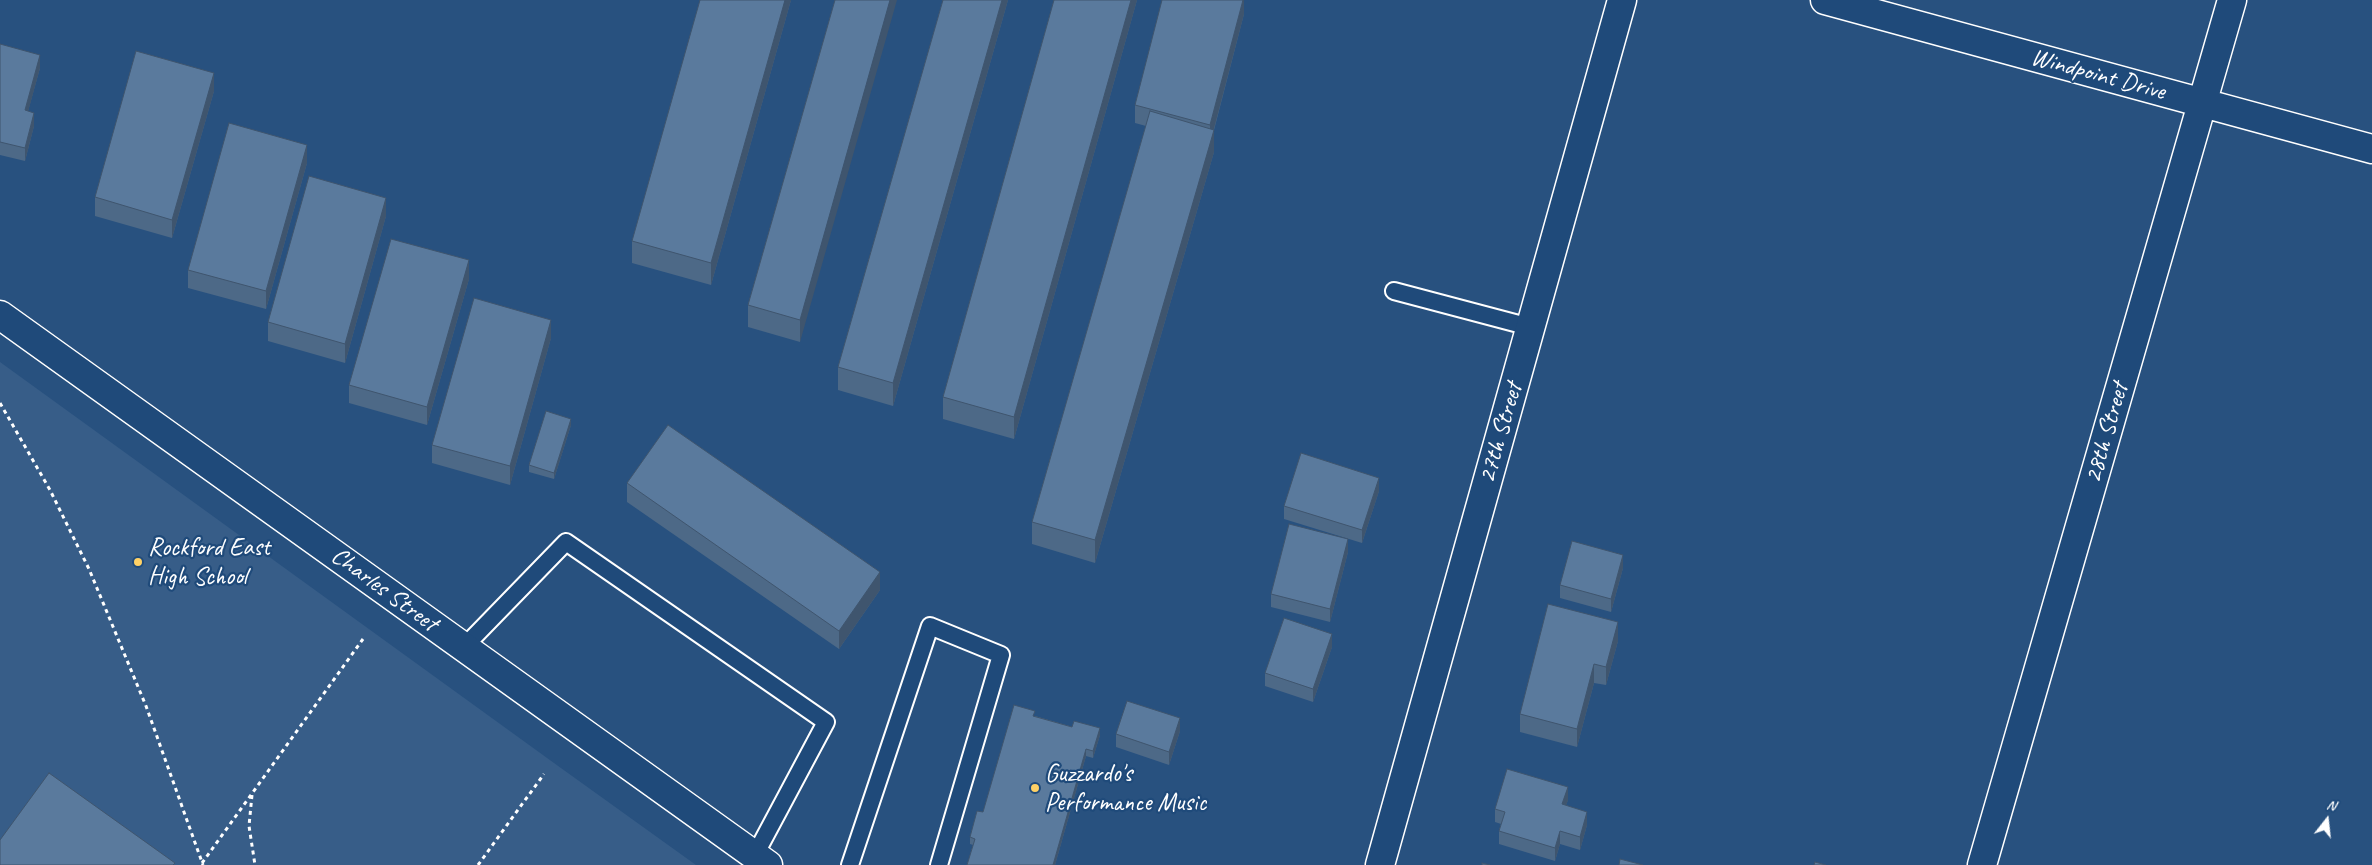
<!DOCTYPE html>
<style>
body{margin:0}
#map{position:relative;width:2372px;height:865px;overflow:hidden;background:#28517f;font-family:Caveat,sans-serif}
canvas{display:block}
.north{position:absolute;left:2302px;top:795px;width:50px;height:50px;-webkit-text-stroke:4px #1f4a7a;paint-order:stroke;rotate:16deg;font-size:14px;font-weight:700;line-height:20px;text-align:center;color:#fff}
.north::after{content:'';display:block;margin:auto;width:18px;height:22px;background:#fff;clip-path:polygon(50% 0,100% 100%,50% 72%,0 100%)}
</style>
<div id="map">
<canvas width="2372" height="865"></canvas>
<div class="north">N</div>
</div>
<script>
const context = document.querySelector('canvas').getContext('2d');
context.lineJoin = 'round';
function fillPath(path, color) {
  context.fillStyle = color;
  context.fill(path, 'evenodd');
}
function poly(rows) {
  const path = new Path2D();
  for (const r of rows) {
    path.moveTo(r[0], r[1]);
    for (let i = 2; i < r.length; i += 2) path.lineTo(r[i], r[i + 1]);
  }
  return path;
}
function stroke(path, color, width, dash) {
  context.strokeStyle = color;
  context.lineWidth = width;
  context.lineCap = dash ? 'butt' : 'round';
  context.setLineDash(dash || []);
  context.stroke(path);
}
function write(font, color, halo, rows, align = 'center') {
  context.font = font + ' Caveat,sans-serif';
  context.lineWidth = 4.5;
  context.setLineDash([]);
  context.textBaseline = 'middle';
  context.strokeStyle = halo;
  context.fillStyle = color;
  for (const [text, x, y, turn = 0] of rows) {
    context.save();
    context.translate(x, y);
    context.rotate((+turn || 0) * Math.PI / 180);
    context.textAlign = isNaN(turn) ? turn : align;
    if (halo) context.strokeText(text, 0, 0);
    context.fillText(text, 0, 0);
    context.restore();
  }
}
fillPath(poly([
 [0,362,554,763,696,865,0,865]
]), '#375d88');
const service = poly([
 [1394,291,1530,327],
 [464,647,566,542,826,722,755,855],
 [850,865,930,626,1001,655,939,865]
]);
const minor = poly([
 [1825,0,2372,149],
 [1380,865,1622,0],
 [1982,865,2232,0]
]);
const secondary = poly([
 [0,315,768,865]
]);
stroke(service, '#fff', 20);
stroke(minor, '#fff', 31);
stroke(secondary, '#fff', 31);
stroke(poly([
 [0,403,50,490,89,569,146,706,203,865],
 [252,795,249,826,255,865],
 [202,863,363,639],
 [478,865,544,774]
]), '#fff', 3, [4, 4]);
stroke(service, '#1f4a7a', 16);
stroke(minor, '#1f4a7a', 28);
stroke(secondary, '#1f4a7a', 28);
fillPath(poly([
 [791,0,711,285,632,263,632,241],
 [835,0,800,342,748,327,748,305],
 [943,0,1008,0,893,406,838,390,838,367],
 [1054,0,1137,0,1014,439,943,419,943,397],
 [1244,0,1244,14,1214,130,1214,152,1095,563,1032,544,1032,522,1146,126,1135,123,1135,105],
 [0,44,40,68,28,111,34,126,25,161,0,155],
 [214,91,172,238,95,216,95,197],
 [307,163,266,309,188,288,188,270],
 [386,216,345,363,268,341,268,322],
 [469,279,427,425,349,403,349,385],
 [551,338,510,485,432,463,432,445],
 [571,425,554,479,529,472,529,465],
 [627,483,880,590,839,649,627,502],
 [1379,491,1362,543,1284,519,1284,506],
 [1348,552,1330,622,1271,607,1271,594],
 [1623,568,1611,612,1560,598,1560,585],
 [1618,641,1606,685,1594,683,1577,747,1520,732,1520,714],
 [1332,647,1313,702,1265,686,1265,673],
 [1035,716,1100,735,1093,758,1086,756,1055,865,967,865,973,845,970,844,970,837],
 [1180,731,1169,765,1116,747,1116,734],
 [1568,800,1566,805,1587,825,1580,850,1560,844,1555,861,1499,844,1499,831,1501,824,1495,822,1495,809]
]), '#4d6987');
fillPath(poly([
 [785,0,791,0,711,285,711,263],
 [890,0,897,0,800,342,800,320],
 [1002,0,1008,0,893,406,893,383],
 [1131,0,1137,0,1014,439,1014,417],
 [1243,0,1244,0,1244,14,1211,140,1214,130,1214,152,1095,563,1095,540,1210,143,1210,125],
 [40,55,40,68,25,123,25,110],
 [214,73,214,91,172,238,172,220],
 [34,113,34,126,25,161,25,148],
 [307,145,307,163,266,309,266,291],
 [386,198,386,216,345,363,345,344],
 [469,260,469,279,427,425,427,407],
 [551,320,551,338,510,485,510,466],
 [571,419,571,425,554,479,554,473],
 [1379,478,1379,491,1362,543,1362,530],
 [1348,539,1348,552,1330,622,1330,609],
 [1623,555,1623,568,1611,612,1611,599],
 [880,572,880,590,839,649,839,631],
 [1618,622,1618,641,1606,685,1606,667],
 [1332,634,1332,647,1313,702,1313,689],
 [1594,664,1594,683,1577,747,1577,729],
 [1180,718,1180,731,1169,765,1169,752],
 [1100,728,1100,735,1093,758,1093,751],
 [1086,749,1086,756,1055,865,1053,865],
 [1568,787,1568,800,1562,817,1562,804],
 [1587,812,1587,825,1580,850,1580,837],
 [1560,831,1560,844,1555,861,1555,848]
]), '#3f556e');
const building = poly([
 [700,0,785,0,711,263,632,241,700,0],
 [835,0,890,0,800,320,748,305,835,0],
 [943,0,1002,0,893,383,838,367,943,0],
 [1054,0,1131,0,1014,417,943,397,1054,0],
 [1162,0,1243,0,1210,125,1135,105,1162,0],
 [0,44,40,55,25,110,34,113,25,148,0,142,0,44],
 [136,51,214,73,172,220,95,197,136,51],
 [1150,111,1214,130,1095,540,1032,522,1150,111],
 [229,123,307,145,266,291,188,270,229,123],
 [309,176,386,198,345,344,268,322,309,176],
 [391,239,469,260,427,407,349,385,391,239],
 [474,298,551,320,510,466,432,445,474,298],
 [546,411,571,419,554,473,529,465,546,411],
 [668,425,880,572,839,631,627,483,668,425],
 [1301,453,1379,478,1362,530,1284,506,1301,453],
 [1289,524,1348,539,1330,609,1271,594,1289,524],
 [1572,541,1623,555,1611,599,1560,585,1572,541],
 [1548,604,1618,622,1606,667,1594,664,1577,729,1520,714,1548,604],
 [1284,618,1332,634,1313,689,1265,673,1284,618],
 [1127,701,1180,718,1169,752,1116,734,1127,701],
 [1014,705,1035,711,1033,716,1072,727,1074,721,1100,728,1093,751,1086,749,1053,865,967,865,975,839,970,837,977,811,983,812,1014,705],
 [1507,769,1568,787,1562,804,1587,812,1580,837,1560,831,1555,848,1499,831,1505,812,1495,809,1507,769],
 [49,773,175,863,173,865,0,865,0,840,49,773],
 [1620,859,1643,865,1619,865,1620,859],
 [1815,862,1826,865,1814,865,1815,862],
 [1482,863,1490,865,1482,865,1482,863]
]);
fillPath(building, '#5a7a9d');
stroke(building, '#3f556e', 1);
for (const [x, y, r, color] of [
 [138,562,5,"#ffd166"],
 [1035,788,5,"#ffd166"]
]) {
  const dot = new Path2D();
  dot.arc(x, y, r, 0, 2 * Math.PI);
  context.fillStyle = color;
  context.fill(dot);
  stroke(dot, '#1f4a7a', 2);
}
write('25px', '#fff', '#1f4a7a', [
 ["Windpoint Drive",2098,75,15],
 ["27th Street",1501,433,-74],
 ["28th Street",2107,433,-74],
 ["Charles Street",384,590,36]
]);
write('25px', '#fff', '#1f4a7a', [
 ["Rockford East",148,548],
 ["High School",148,577],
 ["Guzzardo's",1045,774],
 ["Performance Music",1045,803]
], 'left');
</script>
